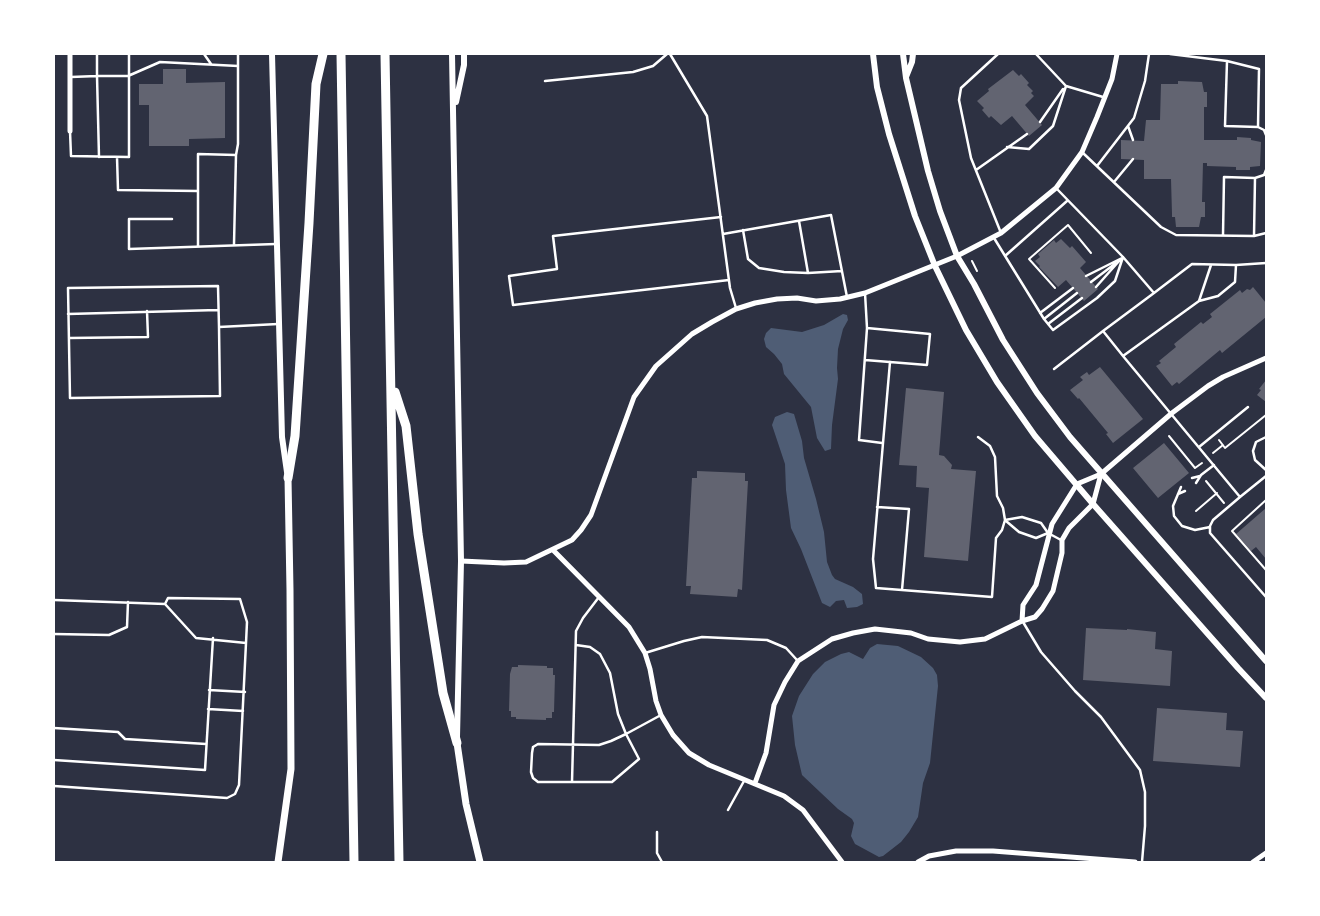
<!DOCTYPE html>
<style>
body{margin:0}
#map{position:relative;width:1320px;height:916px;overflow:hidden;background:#2d3142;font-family:Figtree,sans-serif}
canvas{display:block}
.frame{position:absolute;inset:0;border:55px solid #fff;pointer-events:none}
</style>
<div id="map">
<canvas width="1320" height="916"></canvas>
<div class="frame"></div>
</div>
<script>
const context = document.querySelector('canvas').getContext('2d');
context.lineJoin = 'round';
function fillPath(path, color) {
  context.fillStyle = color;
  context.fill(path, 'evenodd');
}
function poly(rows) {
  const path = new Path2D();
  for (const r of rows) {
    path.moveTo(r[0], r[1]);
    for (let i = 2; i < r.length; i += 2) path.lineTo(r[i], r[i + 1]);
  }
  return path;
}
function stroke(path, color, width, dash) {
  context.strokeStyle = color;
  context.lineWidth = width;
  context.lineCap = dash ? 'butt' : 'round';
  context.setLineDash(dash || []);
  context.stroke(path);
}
fillPath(poly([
 [843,314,847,315,848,320,843,329,838,349,837,368,838,379,832,425,831,449,825,451,817,438,811,407,784,374,782,364,774,354,766,347,764,339,766,333,771,328,802,332,824,325],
 [787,412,794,414,802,441,804,458,816,499,824,532,827,562,832,575,835,579,853,587,862,594,863,604,857,607,847,608,844,600,836,601,830,607,822,603,801,549,791,528,786,490,785,464,772,425,775,417],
 [877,644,898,646,921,657,933,668,937,675,938,686,930,763,923,783,918,817,909,832,901,842,883,856,879,857,855,844,851,836,854,823,852,819,838,809,802,775,795,745,792,716,799,696,813,674,825,662,841,654,849,652,863,659,870,648]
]), '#4f5d75');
fillPath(poly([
 [163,69,186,69,186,83,225,82,225,138,189,139,189,146,149,146,149,105,139,105,139,84,163,84],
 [1013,70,1019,76,1021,74,1029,83,1027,85,1033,91,1031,93,1034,96,1025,105,1042,125,1029,136,1012,116,1001,125,991,116,989,118,982,110,984,108,977,101,989,91,988,89],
 [1178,81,1202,82,1204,92,1207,92,1207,107,1204,107,1204,140,1237,140,1237,137,1251,138,1251,140,1261,142,1260,166,1250,167,1250,170,1236,170,1236,167,1207,166,1207,163,1203,163,1202,202,1205,202,1205,217,1201,217,1199,227,1176,227,1175,217,1172,217,1172,214,1171,179,1144,179,1144,160,1121,159,1121,140,1144,141,1146,120,1160,120,1161,84,1178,84],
 [1061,239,1070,248,1072,246,1086,262,1080,268,1098,289,1084,301,1066,280,1058,287,1039,267,1040,266,1035,261,1040,257,1038,254,1054,240,1056,243],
 [1253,287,1266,303,1266,317,1222,353,1220,350,1179,384,1177,382,1172,386,1156,366,1161,363,1159,361,1176,347,1174,344,1201,322,1203,324,1212,317,1210,314,1240,290,1242,293,1247,289,1250,290],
 [1100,367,1143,419,1113,443,1106,434,1108,433,1079,398,1078,399,1070,390,1083,380,1080,377,1087,372,1089,375],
 [1266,380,1266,402,1257,395,1261,390,1259,389],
 [906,388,944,392,939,455,944,456,952,465,951,469,976,471,968,561,924,557,929,488,916,487,917,466,899,465],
 [1164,443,1189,473,1158,498,1133,468],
 [697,471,745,473,745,481,748,481,742,590,738,589,737,597,690,594,691,586,686,586,692,478,697,478],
 [1266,508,1266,559,1256,547,1251,551,1236,534],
 [1086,628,1127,630,1127,629,1156,632,1155,649,1172,651,1170,686,1083,680],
 [518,665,547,666,547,668,553,668,553,675,555,675,554,712,552,712,552,718,546,718,546,720,516,719,516,717,511,717,511,711,509,711,510,674,512,667,518,667],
 [1157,708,1227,713,1226,730,1243,731,1240,767,1153,761]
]), '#626471');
stroke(poly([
 [972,261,977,271],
 [1055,288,1029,259,1068,225,1091,253],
 [1169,436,1195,468,1202,463],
 [1219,440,1225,448,1266,415],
 [1213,453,1223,445],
 [1206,481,1224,503],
 [1266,500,1232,531,1266,570],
 [1196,511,1217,493]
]), '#fff', 2);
stroke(poly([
 [204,54,211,64],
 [670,54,707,116,730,288,736,308],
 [998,54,961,88,959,100,971,158,1001,233],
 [1036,54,1066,86,1103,97],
 [1170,54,1227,61,1259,69,1258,127,1264,130,1266,135],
 [1227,61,1225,126,1258,127],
 [71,77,97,76,97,54],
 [545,81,633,72,653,66,667,54],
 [1040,122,1063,89],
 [1128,126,1133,140],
 [70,131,71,156,129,157,129,54],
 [1007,147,1029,149,1053,126,1066,86],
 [1083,153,1161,227,1176,235,1254,236,1266,233],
 [236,155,238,144,238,54],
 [99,157,97,76,128,76,160,62,238,66],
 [117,157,118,190,198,191],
 [1097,166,1134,118,1145,81,1149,54],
 [976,170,1027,134],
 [1114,182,1133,159],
 [1057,189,1123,257,1154,293,1192,264,1236,265,1266,263],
 [721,217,553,236,557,269,509,276,513,305,729,280],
 [172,219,129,219,129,249,276,244],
 [799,221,808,273],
 [743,230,748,259,759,268,784,272,808,273,842,271],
 [723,234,831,215,847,297],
 [1223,235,1224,177,1255,178],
 [1254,236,1255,178,1264,175,1266,170],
 [994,238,1044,319,1053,330,1097,298,1115,281,1123,257],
 [198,246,198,154,236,155,234,244],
 [1005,256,1067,201],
 [1211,265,1199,301,1123,356,1240,497,1213,520,1210,526,1210,533,1266,597],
 [1086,276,1122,258],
 [1091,282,1116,263],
 [1096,287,1120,260],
 [865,293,867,328,859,440,882,443],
 [1199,301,1218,296,1235,282,1236,265],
 [1040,313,1073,288],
 [68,314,218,310],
 [1044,319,1077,293],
 [1048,324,1082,298],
 [219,327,220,396,70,398,68,288,218,286,219,327,278,324],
 [70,338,148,337,147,311],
 [1123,356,1103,331,1154,293],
 [865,360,927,365,930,334,867,328],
 [890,362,873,559,876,588,992,597,996,538,1002,530,1005,520,1003,508,997,496,995,457,990,446,978,437],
 [1054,369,1103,331],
 [1266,437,1256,442,1253,451,1255,460,1266,470],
 [1199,447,1248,407],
 [1192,478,1200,476],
 [1196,483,1201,475,1214,465],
 [1181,487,1173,506,1174,516,1182,526,1195,530,1210,527],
 [1178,494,1185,491],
 [1240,497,1266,476],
 [877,507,909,509,902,590],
 [1005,520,1022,517,1041,523,1048,533,1061,540],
 [1006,521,1019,532,1036,538,1048,533],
 [54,600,165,604,196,638,246,643,239,785,235,794,227,798,54,786],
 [165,604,168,598,240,599,247,622,246,643],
 [1023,622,1041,652,1075,691,1101,717,1140,770,1145,792,1145,826,1142,862],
 [54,634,109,635,127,627,128,602],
 [576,645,590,647,600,654,610,673,618,714,626,734,639,759,612,782,538,782,533,778,531,772,532,753,533,747,538,744,599,745,611,741,626,734,661,715],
 [645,653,684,641,702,637,767,640,786,648,797,660],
 [209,690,245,692],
 [208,709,243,711],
 [54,728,118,732,125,739,206,744],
 [54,760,205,770,213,638],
 [572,782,576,631,583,618,599,597],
 [728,810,744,781],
 [657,832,657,853,662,862]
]), '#fff', 2.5);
stroke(poly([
 [70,54,70,131],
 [553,550,629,627,645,653,650,669,656,701,661,715,673,735,689,753,709,765,784,796,803,810,842,862],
 [461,561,504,563,526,562,572,540,581,530,591,515,634,397,656,366,692,334,712,322,736,309,755,303,777,299,797,298,816,301,840,299,865,293,957,256,1001,233,1056,188,1082,152,1097,117,1112,79,1117,54],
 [1022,621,1023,605,1036,585,1052,524,1077,484,1101,474,1172,413,1208,386,1223,377,1266,358],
 [755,783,766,753,774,705,785,682,798,661,832,639,853,633,875,629,911,633,928,639,960,642,985,639,1022,621,1035,617,1042,609,1053,591,1062,553,1062,540,1069,528,1093,504,1101,474],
 [918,862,929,856,956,851,993,851,1135,862],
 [1253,862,1266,853]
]), '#fff', 5);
stroke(poly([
 [272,54,282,437,287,472],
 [452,54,461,561,457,737],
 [873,54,877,87,889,134,915,216,935,266,966,330,997,382,1035,436,1093,504,1238,668,1266,698],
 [903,54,906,78,928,171,940,211,957,256,974,284,1003,340,1037,393,1070,437,1266,661],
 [906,77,912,62,913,54],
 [456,102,464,65,464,54]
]), '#fff', 6);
stroke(poly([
 [457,743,466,804,480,862],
 [278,862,291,769,290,590,288,478]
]), '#fff', 7);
stroke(poly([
 [341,54,354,862],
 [385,54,399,862],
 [395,392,406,426,418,534,443,693,457,743],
 [288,478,295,436,309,223,316,84,323,54]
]), '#fff', 9);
</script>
